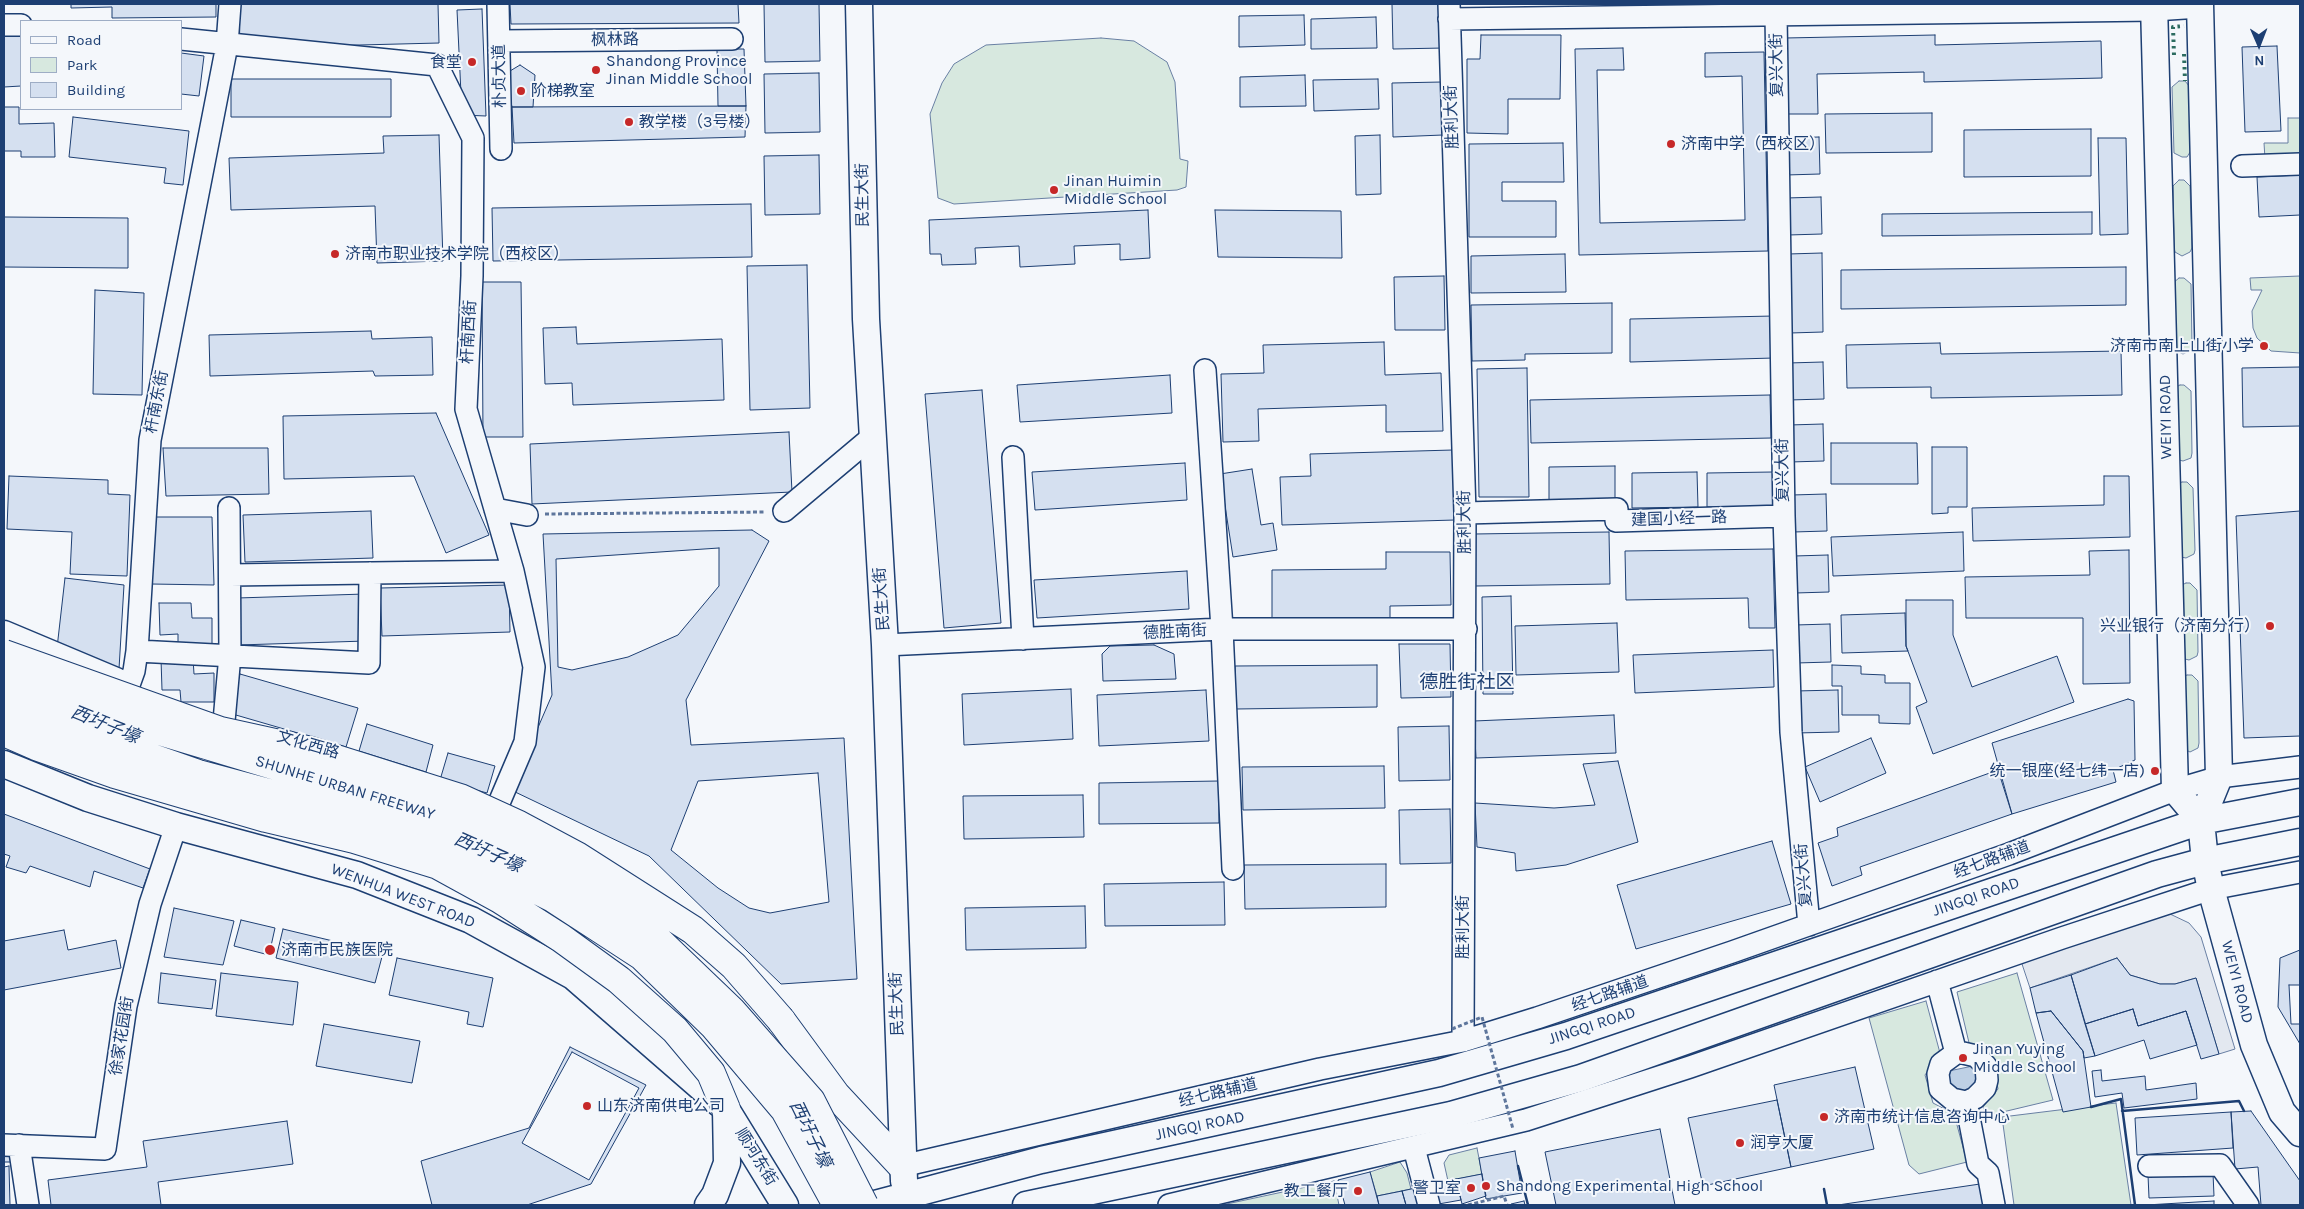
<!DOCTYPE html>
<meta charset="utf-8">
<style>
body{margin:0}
#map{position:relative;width:2304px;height:1209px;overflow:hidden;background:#f4f7fb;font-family:Karla,sans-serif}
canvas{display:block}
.frame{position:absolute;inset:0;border:5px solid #1d3f73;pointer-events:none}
.legend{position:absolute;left:20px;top:20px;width:162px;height:90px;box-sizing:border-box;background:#f4f7fb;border:1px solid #9eadc5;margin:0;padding:6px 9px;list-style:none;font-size:15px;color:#1d3f73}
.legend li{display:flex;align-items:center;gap:10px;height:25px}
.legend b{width:25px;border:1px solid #9eadc5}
.north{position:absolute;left:2234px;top:20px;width:50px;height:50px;-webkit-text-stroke:4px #f4f7fb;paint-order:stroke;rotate:179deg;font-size:14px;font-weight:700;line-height:20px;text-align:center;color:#1d3f73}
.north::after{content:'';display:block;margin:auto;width:18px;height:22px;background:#1d3f73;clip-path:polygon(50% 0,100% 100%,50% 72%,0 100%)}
</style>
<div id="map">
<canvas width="2304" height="1209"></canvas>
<div class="frame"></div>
<ul class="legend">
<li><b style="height:6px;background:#f4f7fb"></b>Road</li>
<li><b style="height:14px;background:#d7e8df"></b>Park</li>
<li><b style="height:14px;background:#d5e0f0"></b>Building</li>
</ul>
<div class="north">N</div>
</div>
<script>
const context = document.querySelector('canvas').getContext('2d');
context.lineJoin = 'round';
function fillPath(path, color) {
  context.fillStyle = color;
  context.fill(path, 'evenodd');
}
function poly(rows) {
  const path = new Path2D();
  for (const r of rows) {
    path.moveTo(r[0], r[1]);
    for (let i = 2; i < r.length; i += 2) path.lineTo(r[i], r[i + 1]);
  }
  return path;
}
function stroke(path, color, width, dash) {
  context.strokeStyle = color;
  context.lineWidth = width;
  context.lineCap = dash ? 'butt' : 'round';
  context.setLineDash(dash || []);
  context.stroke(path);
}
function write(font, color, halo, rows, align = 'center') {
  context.font = font + ' Karla,"Noto Sans SC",sans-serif';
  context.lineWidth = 4;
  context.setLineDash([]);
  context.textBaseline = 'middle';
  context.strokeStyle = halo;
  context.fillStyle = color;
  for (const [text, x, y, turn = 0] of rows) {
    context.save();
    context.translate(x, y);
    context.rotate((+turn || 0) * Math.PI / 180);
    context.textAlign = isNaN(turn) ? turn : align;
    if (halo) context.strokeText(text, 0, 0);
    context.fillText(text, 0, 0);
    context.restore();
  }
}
const green = poly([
 [1101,38,1134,41,1167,62,1175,82,1180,159,1188,161,1186,187,1177,190,954,204,938,198,930,114,942,83,954,64,986,45,1101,38],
 [2179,81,2185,81,2190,87,2192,149,2187,157,2182,157,2174,153,2172,87,2179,81],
 [2288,118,2300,118,2300,159,2265,159,2264,143,2288,143,2288,118],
 [2179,180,2184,180,2190,186,2192,248,2190,252,2182,256,2175,252,2174,248,2173,186,2179,180],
 [2300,276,2300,353,2271,351,2257,338,2253,328,2252,311,2262,290,2251,290,2250,278,2300,276],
 [2179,278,2184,278,2191,284,2192,346,2191,350,2183,354,2175,350,2173,283,2179,278],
 [2180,385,2184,385,2191,391,2192,453,2191,458,2183,461,2179,460,2176,387,2180,385],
 [2182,482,2187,482,2193,488,2195,550,2194,554,2186,558,2181,557,2178,484,2182,482],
 [2186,583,2190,583,2197,590,2198,652,2197,656,2189,660,2185,659,2182,585,2186,583],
 [2187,675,2192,675,2198,681,2199,743,2198,748,2190,752,2186,750,2183,677,2187,675],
 [2017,973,2053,1100,1986,1116,1983,1107,1998,1089,1993,1062,1970,1047,1957,992,2017,973],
 [1926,1001,1940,1053,1925,1075,1933,1103,1954,1114,1967,1162,1919,1174,1909,1165,1869,1018,1926,1001],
 [2116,1103,2131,1205,2014,1205,2002,1117,2116,1103],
 [1477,1148,1482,1174,1448,1181,1444,1163,1449,1155,1477,1148],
 [1400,1162,1407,1173,1411,1189,1377,1196,1370,1172,1400,1162],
 [1334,1181,1339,1205,1222,1205,1334,1181]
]);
fillPath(green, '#d7e8df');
stroke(green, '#687fa3', 1);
const parking = poly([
 [2170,914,2189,923,2201,937,2235,1049,2219,1054,2196,978,2175,984,2160,984,2130,975,2117,958,2030,988,2021,961,2153,915,2170,914]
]);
fillPath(parking, '#e3e8f0');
stroke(parking, '#687fa3', 1);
const water = poly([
 [1973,1066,1978,1084,1964,1093,1947,1091,1944,1072,1973,1066]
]);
fillPath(water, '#bed0e5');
stroke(water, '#687fa3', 1);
stroke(poly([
 [147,742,177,750]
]), '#bed0e5', 5.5);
const building = poly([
 [71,4,216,4,216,17,112,18,112,7,71,8,71,4],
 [239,4,438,4,439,43,240,48,239,4],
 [510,4,738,4,739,23,511,24,510,4],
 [764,4,819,4,820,61,765,62,764,4],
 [1392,4,1443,4,1444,48,1393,49,1392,4],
 [482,9,486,116,462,115,457,10,482,9],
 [1304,15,1305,45,1239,47,1239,16,1304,15],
 [1376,17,1377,48,1311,49,1311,19,1376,17],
 [1481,35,1561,35,1560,99,1508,99,1508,134,1467,133,1467,59,1480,59,1481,35],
 [1935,35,1935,45,2101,41,2102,78,1924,82,1924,72,1817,74,1818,114,1786,114,1785,38,1935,35],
 [4,36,21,36,21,86,4,87,4,36],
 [2277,46,2281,131,2245,132,2242,47,2277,46],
 [1623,48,1624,70,1597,70,1600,223,1745,220,1742,76,1705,77,1705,53,1764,52,1768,251,1579,255,1575,49,1623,48],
 [717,49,744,49,746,106,718,106,717,49],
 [181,53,204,56,199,96,181,94,181,53],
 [520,65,535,75,533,107,512,107,505,74,520,65],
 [819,73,820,132,765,133,764,74,819,73],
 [1305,75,1306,106,1240,107,1240,77,1305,75],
 [231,79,391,79,391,117,231,117,231,79],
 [1378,79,1379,109,1314,111,1313,80,1378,79],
 [1442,82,1443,135,1393,137,1392,83,1442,82],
 [746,106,745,137,514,143,512,107,746,106],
 [4,107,19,107,19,124,54,123,55,157,21,157,21,151,4,151,4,107],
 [1932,113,1932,152,1826,153,1825,114,1932,113],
 [73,117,189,131,183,185,164,183,166,168,69,157,73,117],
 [2091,129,2091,176,1964,177,1964,130,2091,129],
 [439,135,443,261,377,263,375,206,231,210,229,158,384,153,383,136,439,135],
 [1380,135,1381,194,1356,195,1355,136,1380,135],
 [1819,137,1820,174,1786,175,1785,138,1819,137],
 [2098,138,2126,138,2128,234,2100,235,2098,138],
 [1563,143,1564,182,1502,182,1502,201,1556,201,1556,237,1469,237,1469,144,1563,143],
 [819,155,820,214,765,215,764,156,819,155],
 [2300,175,2300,215,2259,217,2257,177,2300,175],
 [1821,197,1822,234,1788,235,1786,198,1821,197],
 [751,204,752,257,493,261,492,208,751,204],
 [1148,210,1150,258,1120,260,1120,244,1074,246,1075,264,1020,267,1019,246,975,248,976,264,942,265,941,254,930,254,929,220,1148,210],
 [1215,210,1341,211,1342,258,1218,257,1215,210],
 [2092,212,2092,234,1882,236,1882,214,2092,212],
 [4,217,128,218,128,268,4,267,4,217],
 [1822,253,1823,332,1790,333,1788,254,1822,253],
 [1565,254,1566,292,1471,293,1471,256,1565,254],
 [807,265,810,408,750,410,747,266,807,265],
 [2126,267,2126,305,1841,309,1841,270,2126,267],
 [1444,276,1445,330,1395,330,1394,277,1444,276],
 [482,282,521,282,523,437,483,437,482,282],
 [95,290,144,293,142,395,93,394,95,290],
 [1612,303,1612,353,1525,354,1525,360,1472,361,1471,305,1612,303],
 [1774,316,1774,358,1630,362,1630,319,1774,316],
 [576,327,577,344,722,339,724,400,573,405,572,383,545,384,543,328,576,327],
 [371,331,372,339,432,337,433,375,375,376,373,371,210,376,209,335,371,331],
 [1384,342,1385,375,1441,373,1443,431,1386,432,1386,405,1258,409,1259,441,1223,442,1221,374,1264,373,1263,345,1384,342],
 [1940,343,1941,354,2121,351,2122,395,1931,398,1931,387,1847,388,1846,345,1940,343],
 [1823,362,1824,399,1789,400,1788,363,1823,362],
 [2300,367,2300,426,2243,427,2242,368,2300,367],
 [1527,368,1529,497,1479,497,1477,369,1527,368],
 [1170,375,1172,413,1020,422,1017,385,1170,375],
 [982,390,1001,623,944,628,925,394,982,390],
 [1770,395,1771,438,1531,443,1530,400,1770,395],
 [436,413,489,535,446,553,414,476,284,479,283,416,436,413],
 [1823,424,1824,461,1790,462,1789,425,1823,424],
 [789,432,792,492,532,504,530,444,789,432],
 [1831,443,1917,443,1918,484,1831,484,1831,443],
 [1932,447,1967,447,1967,507,1948,507,1948,513,1932,514,1932,447],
 [163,448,268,448,269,494,166,496,163,448],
 [1453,450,1455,520,1282,525,1280,477,1311,476,1310,454,1453,450],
 [1185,463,1187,500,1035,510,1032,472,1185,463],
 [1615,466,1615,501,1549,502,1549,467,1615,466],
 [1252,469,1261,525,1273,523,1277,550,1233,557,1220,474,1252,469],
 [1697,472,1698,507,1632,508,1632,473,1697,472],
 [1773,472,1773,507,1707,507,1707,473,1773,472],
 [9,476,108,480,108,494,130,495,127,576,70,574,72,532,7,529,9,476],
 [2104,476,2129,476,2130,537,1973,541,1972,508,2104,505,2104,476],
 [1826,494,1827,531,1793,532,1792,495,1826,494],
 [371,511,373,558,245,562,243,515,371,511],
 [2300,511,2300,736,2244,738,2236,516,2300,511],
 [154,517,212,517,214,585,151,584,154,517],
 [752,530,769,541,686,700,691,745,844,738,857,979,781,984,649,856,511,790,552,695,543,534,752,530],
 [1609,532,1610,584,1475,586,1474,534,1609,532],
 [1963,532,1964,571,1833,576,1831,537,1963,532],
 [719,548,719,586,678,635,628,657,572,670,558,667,556,559,719,548],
 [1773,549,1775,628,1749,628,1748,598,1626,600,1625,551,1773,549],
 [2129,550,2130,683,2083,684,2083,618,1966,618,1965,577,2090,575,2089,551,2129,550],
 [1386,552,1450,552,1451,605,1390,606,1390,621,1272,622,1272,570,1386,569,1386,552],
 [1828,555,1829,592,1795,593,1794,556,1828,555],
 [1187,571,1189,609,1037,618,1034,580,1187,571],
 [65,578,124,585,119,669,57,648,65,578],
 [509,585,510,632,382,636,380,588,509,585],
 [365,594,366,641,238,645,237,598,365,594],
 [1511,596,1513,694,1483,694,1482,597,1511,596],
 [1906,600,1953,600,1953,635,1972,687,2057,656,2074,702,1933,754,1916,707,1927,702,1906,646,1906,600],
 [159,603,191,603,192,618,212,618,212,646,178,646,178,634,160,635,159,603],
 [1905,613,1906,646,1908,651,1842,653,1841,615,1905,613],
 [1617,623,1619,672,1516,675,1515,626,1617,623],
 [1830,624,1831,662,1796,663,1795,625,1830,624],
 [1399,644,1450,644,1451,697,1401,698,1399,644],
 [1154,645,1174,654,1176,679,1103,681,1102,654,1110,646,1154,645],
 [1773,650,1774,687,1635,693,1633,655,1773,650],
 [193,658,194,674,214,673,214,702,181,702,180,690,162,690,161,659,193,658],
 [1377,665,1377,707,1236,709,1235,666,1377,665],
 [1832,665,1861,666,1861,674,1885,675,1885,683,1910,683,1910,724,1879,723,1879,715,1842,715,1842,686,1832,686,1832,665],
 [240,674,358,708,346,747,229,713,240,674],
 [1071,689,1073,739,964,745,962,694,1071,689],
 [1206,690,1209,741,1099,746,1097,695,1206,690],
 [1838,690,1839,732,1796,733,1795,691,1838,690],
 [2128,699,2134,701,2135,760,2113,770,2116,782,2012,814,1992,743,2128,699],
 [1614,715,1616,753,1476,758,1474,721,1614,715],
 [367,724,433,745,426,772,359,751,367,724],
 [1449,726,1450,780,1399,781,1398,727,1449,726],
 [1871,738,1886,773,1820,802,1805,767,1871,738],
 [448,753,495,766,487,793,440,780,448,753],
 [1618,761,1638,842,1566,865,1516,871,1515,853,1477,847,1475,803,1554,808,1595,805,1583,764,1618,761],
 [1384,766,1385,808,1243,810,1242,767,1384,766],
 [1998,770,2012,814,1860,867,1862,875,1832,886,1818,843,1838,836,1837,828,1998,770],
 [818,773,829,902,770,913,749,908,718,888,671,850,698,781,818,773],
 [1219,781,1219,823,1099,824,1099,783,1219,781],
 [1083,795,1084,837,964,839,963,796,1083,795],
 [1450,809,1451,863,1400,864,1399,810,1450,809],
 [4,814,150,869,143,888,94,871,90,887,30,866,26,873,6,867,10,856,4,854,4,814],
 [1772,841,1791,904,1636,949,1617,885,1772,841],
 [1386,864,1386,907,1245,909,1244,865,1386,864],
 [1224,882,1225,925,1105,926,1104,884,1224,882],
 [1085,906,1086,948,966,950,965,908,1085,906],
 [174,908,234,921,223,965,164,957,174,908],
 [241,920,275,928,269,955,234,946,241,920],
 [283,929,383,953,375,983,276,958,283,929],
 [64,930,68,950,116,940,121,968,4,990,4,941,64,930],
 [2300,950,2300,1044,2278,1007,2280,958,2300,950],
 [397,958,493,978,483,1027,467,1024,469,1012,389,995,397,958],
 [2117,958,2130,975,2160,984,2175,984,2196,978,2219,1054,2201,1059,2186,1011,2138,1026,2133,1009,2085,1024,2071,975,2117,958],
 [161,973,216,980,212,1009,158,1003,161,973],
 [221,973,298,982,293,1025,216,1016,221,973],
 [2071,975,2095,1056,2084,1058,2083,1051,2051,1011,2036,1013,2030,988,2071,975],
 [2289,985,2300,985,2300,1024,2291,1024,2289,985],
 [2133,1009,2138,1026,2186,1011,2197,1045,2150,1059,2144,1040,2095,1056,2085,1024,2133,1009],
 [2051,1011,2083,1051,2091,1107,2063,1112,2036,1013,2051,1011],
 [324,1024,420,1041,412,1083,316,1066,324,1024],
 [570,1047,646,1085,591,1184,527,1205,432,1205,421,1161,529,1128,570,1047],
 [572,1052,639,1088,589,1180,522,1143,572,1052],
 [1855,1067,1874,1149,1791,1167,1774,1085,1855,1067],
 [2101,1070,2102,1081,2145,1076,2146,1090,2196,1083,2197,1099,2124,1108,2122,1093,2095,1097,2092,1071,2101,1070],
 [1777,1100,1791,1167,1703,1186,1688,1118,1777,1100],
 [2251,1111,2300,1181,2300,1205,2261,1205,2258,1167,2235,1169,2231,1112,2251,1111],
 [2231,1112,2233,1148,2137,1155,2135,1118,2231,1112],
 [287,1121,293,1164,158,1182,161,1205,51,1205,48,1180,147,1167,143,1141,287,1121],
 [1660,1129,1675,1205,1556,1205,1545,1152,1660,1129],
 [14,1149,14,1162,4,1162,4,1150,14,1149],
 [1515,1151,1522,1193,1486,1199,1479,1158,1515,1151],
 [9,1166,10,1205,4,1205,4,1167,9,1166],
 [1370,1172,1379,1205,1345,1205,1338,1180,1370,1172],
 [2213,1173,2214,1196,2149,1198,2148,1175,2213,1173],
 [1482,1174,1486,1196,1462,1204,1456,1179,1482,1174],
 [1456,1179,1461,1200,1433,1205,1406,1205,1402,1191,1456,1179],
 [1980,1184,1983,1205,1838,1205,1980,1184],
 [1402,1191,1406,1205,1379,1205,1377,1196,1402,1191],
 [1524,1201,1525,1205,1511,1205,1511,1204,1524,1201],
 [2214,1201,2214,1205,2146,1205,2214,1201]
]);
fillPath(building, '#d5e0f0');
stroke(building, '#1d3f73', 1);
const minor = poly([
 [498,4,501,149],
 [1449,4,1465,513,1463,1041],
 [1776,15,1784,516,1791,732,1809,925],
 [1449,19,2154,10,2200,7],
 [4,25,21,25],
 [181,39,437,65,473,138,472,276,466,409,513,571,534,667,525,742,499,803],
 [499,41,732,39],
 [2242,166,2300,164],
 [1205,370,1222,629,1233,869],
 [1013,457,1023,639],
 [495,509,527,515],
 [784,511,872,437],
 [1465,513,1617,509,1616,521,1784,516],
 [230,575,513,571],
 [885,645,1222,629,1466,629],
 [137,651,369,663,370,573],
 [120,710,134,671,137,651,150,440,227,45,230,4],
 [224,721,230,655,229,508],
 [1937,981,1956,1053,1941,1064,1938,1074,1940,1089,1952,1099,1966,1102,1978,1164,1988,1173,1994,1205],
 [1956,1053,1963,1053,1976,1056,1986,1066,1987,1080,1985,1088,1975,1098,1966,1102],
 [4,1145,105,1149,126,1006,150,904,176,826],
 [19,1145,28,1205],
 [1414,1148,1429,1205],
 [902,1166,1320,1069,1463,1041,1537,1018,1732,952,2009,854,2175,790,2219,777,2300,767],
 [2149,1166,2220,1165,2248,1205],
 [1169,1205,1526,1120,1690,1067,2062,938,2211,889,2300,872]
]);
const major = poly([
 [859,4,866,319,885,645,904,1181],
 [2154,4,2175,790,2201,821],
 [2200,4,2219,777,2201,821,2205,861,2211,889,2254,1045,2282,1112,2300,1133],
 [4,634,116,681],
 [4,764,88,798,176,826,357,875,471,920,573,976,726,1109,785,1205],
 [708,1205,715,1195,727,1163,726,1110],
 [871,1205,1041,1160,1439,1073,1566,1036,2201,821,2300,802],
 [1026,1205,1451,1115,1581,1078,2157,874,2205,861,2300,842]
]);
const highway = poly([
 [781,1020,836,1095,902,1166]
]);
stroke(minor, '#1d3f73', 24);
stroke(major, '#1d3f73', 29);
stroke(highway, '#1d3f73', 30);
stroke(poly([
 [545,514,766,512],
 [1468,1205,1504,1196,1507,1205]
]), '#5e769c', 3, [4, 2.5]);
stroke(minor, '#f4f7fb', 21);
stroke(major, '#f4f7fb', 26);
stroke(highway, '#f4f7fb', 28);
const highwayBridge = poly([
 [4,654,220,731,311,751,460,798,519,825,577,856,693,930,734,966,781,1020],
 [4,675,57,700,406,805,493,837,573,878,660,942,731,1010,811,1101,864,1205],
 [4,703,55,724,198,774,395,827,481,862,553,898,642,956,714,1026,785,1110,837,1205],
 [4,732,36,746,115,774,266,818,354,839,438,865,500,899,561,938,619,980,675,1030,711,1073,726,1109]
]);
stroke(highwayBridge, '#1d3f73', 30, []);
stroke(poly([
 [1452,1029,1482,1017,1513,1129]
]), '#5e769c', 3, [4, 2.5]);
stroke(highwayBridge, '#f4f7fb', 28);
stroke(poly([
 [2184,54,2185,81],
 [2174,55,2173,27,2184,26]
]), '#2c6c60', 4, [2.5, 4]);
stroke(poly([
 [2091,1107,2121,1099,2135,1205],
 [2122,1111,2239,1101,2244,1111],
 [1518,1166,1528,1205],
 [1824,1189,1827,1205]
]), '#1d3f73', 2.5);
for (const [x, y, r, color] of [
 [472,62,5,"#c62828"],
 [596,70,5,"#c62828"],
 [521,91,5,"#c62828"],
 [629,122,5,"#c62828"],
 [1671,144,5,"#c62828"],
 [1054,190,5,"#c62828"],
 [335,254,5,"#c62828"],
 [2264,346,5,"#c62828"],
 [2270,626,5,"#c62828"],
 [2155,771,5,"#c62828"],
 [270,950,6,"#c62828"],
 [1963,1058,5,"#c62828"],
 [587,1106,5,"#c62828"],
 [1824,1117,5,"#c62828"],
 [1740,1143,5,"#c62828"],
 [1486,1186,5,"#c62828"],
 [1471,1188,5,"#c62828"],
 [1358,1191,5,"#c62828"]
]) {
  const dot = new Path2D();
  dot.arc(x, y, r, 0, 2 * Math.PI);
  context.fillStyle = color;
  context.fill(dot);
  stroke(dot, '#f4f7fb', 2);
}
write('16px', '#1d3f73', '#f4f7fb', [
 ["枫林路",615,40,-1],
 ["复兴大街",1777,65,-91],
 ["朴贞大道",500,76,-91],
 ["胜利大街",1452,117,-92],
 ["民生大街",863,195,-91],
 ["杆南西街",469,332,-87],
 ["杆南东街",157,402,-79],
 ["WEIYI ROAD",2166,417,-91],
 ["复兴大街",1783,470,-91],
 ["建国小经一路",1679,519,-2],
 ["胜利大街",1465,522,-91],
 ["民生大街",882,599,-94],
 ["德胜南街",1175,632,-3],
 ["文化西路",308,745,16],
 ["SHUNHE URBAN FREEWAY",345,788,17],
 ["经七路辅道",1992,860,-20],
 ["复兴大街",1804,875,-95],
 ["WENHUA WEST ROAD",403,896,21],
 ["JINGQI ROAD",1976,897,-19],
 ["胜利大街",1463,927,-90],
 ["WEIYI ROAD",2237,982,75],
 ["经七路辅道",1610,994,-19],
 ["民生大街",897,1004,-92],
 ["JINGQI ROAD",1592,1026,-18],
 ["徐家花园街",122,1036,-81],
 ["经七路辅道",1218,1093,-13],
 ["JINGQI ROAD",1200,1126,-12],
 ["顺河东街",756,1157,58]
]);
write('16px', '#1d3f73', '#f4f7fb', [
 ["Shandong Province",606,61],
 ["Jinan Middle School",606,79],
 ["食堂",462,62,"right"],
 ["阶梯教室",531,91],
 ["教学楼（3号楼）",639,122],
 ["济南中学（西校区）",1681,144],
 ["Jinan Huimin",1064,181],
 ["Middle School",1064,199],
 ["济南市职业技术学院（西校区）",345,254],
 ["济南市南上山街小学",2254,346,"right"],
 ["兴业银行（济南分行）",2260,626,"right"],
 ["统一银座(经七纬一店)",2145,771,"right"],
 ["济南市民族医院",281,950],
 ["Jinan Yuying",1973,1049],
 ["Middle School",1973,1067],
 ["山东济南供电公司",597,1106],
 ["济南市统计信息咨询中心",1834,1117],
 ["润亨大厦",1750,1143],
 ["Shandong Experimental High School",1496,1186],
 ["警卫室",1461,1188,"right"],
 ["教工餐厅",1348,1191,"right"]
], 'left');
write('italic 18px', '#1d3f73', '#f4f7fb', [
 ["西圩子壕",105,725,22],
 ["西圩子壕",488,853,24],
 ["西圩子壕",810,1134,64]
]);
write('19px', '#1d3f73', '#f4f7fb', [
 ["德胜街社区",1467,683]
]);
</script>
